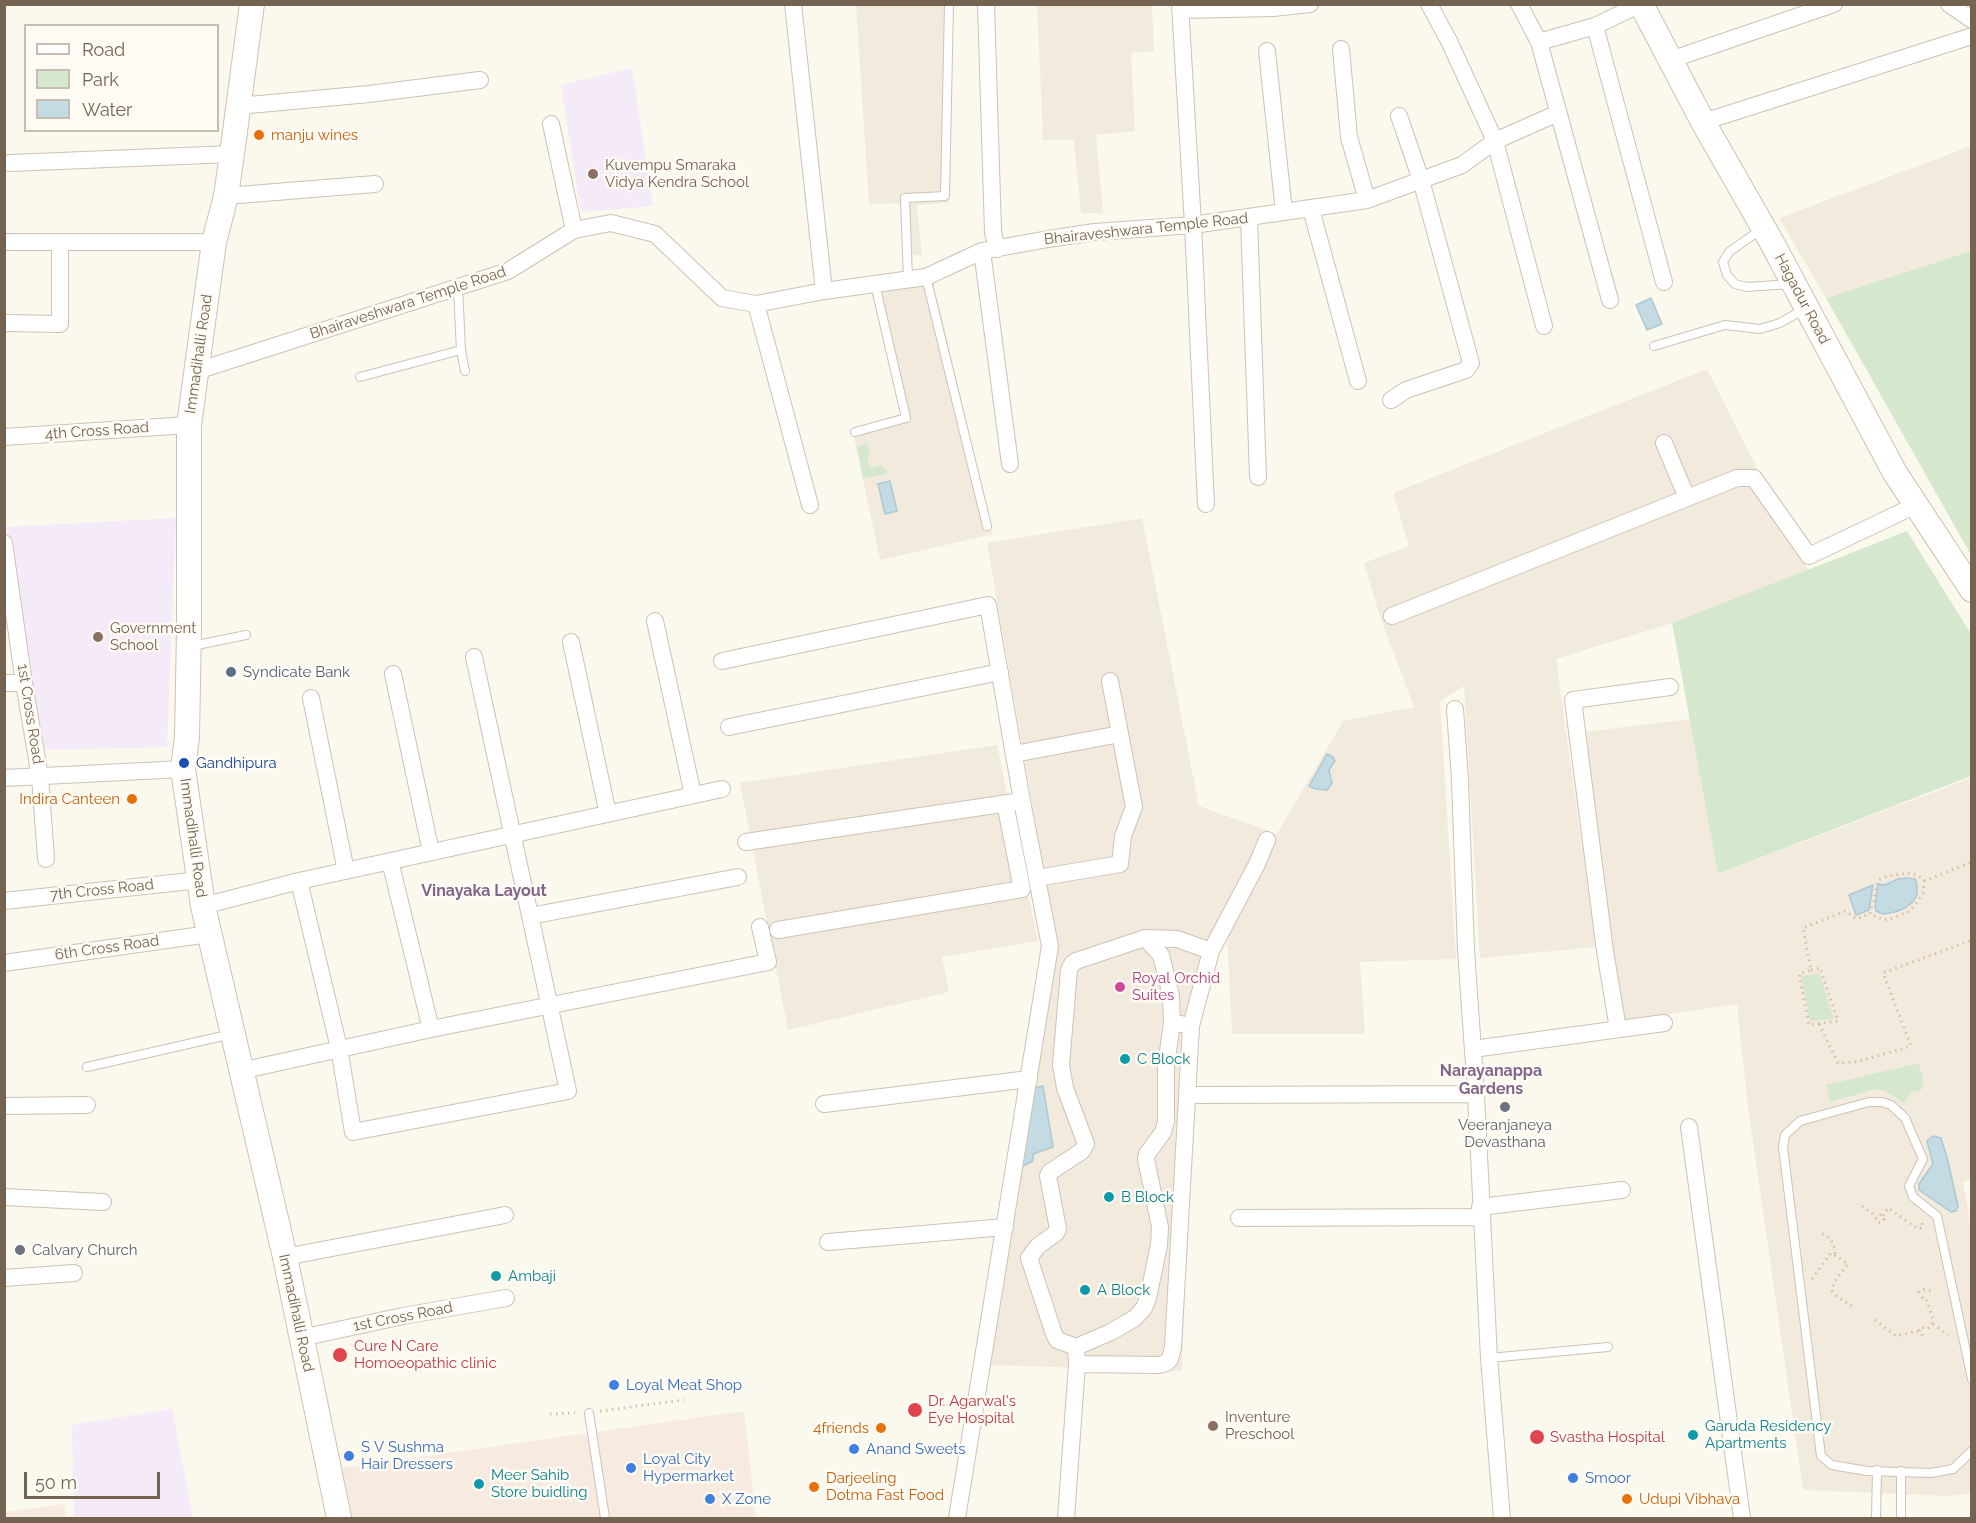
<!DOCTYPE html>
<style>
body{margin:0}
#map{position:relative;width:1976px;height:1523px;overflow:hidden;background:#fbf8ee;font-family:Raleway,sans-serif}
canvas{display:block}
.frame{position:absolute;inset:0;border:6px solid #756352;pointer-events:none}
.legend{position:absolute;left:24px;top:24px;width:195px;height:108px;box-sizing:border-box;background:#fefbf4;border:2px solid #c7beb3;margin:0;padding:8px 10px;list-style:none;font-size:18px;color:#756352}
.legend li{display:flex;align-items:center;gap:12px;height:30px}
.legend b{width:30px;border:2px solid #c7beb3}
.scale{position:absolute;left:24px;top:1472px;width:136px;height:27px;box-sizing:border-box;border:3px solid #756352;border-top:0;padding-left:8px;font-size:18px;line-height:21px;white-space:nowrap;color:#756352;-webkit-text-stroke:4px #fefbf4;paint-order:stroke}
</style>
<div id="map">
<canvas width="1976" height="1523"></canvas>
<div class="frame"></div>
<ul class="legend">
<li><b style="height:8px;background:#fff"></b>Road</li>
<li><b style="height:16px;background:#d5e8cd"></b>Park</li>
<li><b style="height:16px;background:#c4dbe3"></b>Water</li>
</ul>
<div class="scale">50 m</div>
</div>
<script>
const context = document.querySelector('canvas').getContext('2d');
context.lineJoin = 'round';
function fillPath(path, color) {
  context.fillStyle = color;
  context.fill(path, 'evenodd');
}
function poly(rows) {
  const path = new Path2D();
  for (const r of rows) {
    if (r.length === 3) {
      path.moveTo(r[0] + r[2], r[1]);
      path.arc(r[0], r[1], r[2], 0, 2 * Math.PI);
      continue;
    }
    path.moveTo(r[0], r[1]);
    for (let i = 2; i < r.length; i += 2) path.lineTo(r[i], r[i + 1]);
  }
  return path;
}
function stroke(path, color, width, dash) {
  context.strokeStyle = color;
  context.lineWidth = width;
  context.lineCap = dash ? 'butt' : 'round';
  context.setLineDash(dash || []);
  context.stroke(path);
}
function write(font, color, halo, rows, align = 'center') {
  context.font = font + ' Raleway,sans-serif';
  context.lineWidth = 5;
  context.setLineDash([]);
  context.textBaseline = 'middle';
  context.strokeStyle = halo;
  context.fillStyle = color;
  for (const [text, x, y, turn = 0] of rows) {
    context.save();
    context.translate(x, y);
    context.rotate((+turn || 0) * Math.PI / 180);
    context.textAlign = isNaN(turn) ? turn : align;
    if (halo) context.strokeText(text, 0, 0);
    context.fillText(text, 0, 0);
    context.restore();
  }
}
fillPath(poly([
 [856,5,954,5,948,203,917,205,922,255,904,256,903,203,869,204],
 [1037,5,1152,5,1154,51,1131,53,1135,131,1096,135,1103,213,1081,213,1074,140,1043,140],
 [1971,146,1971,251,1826,298,1779,218],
 [934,284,993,534,880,560,852,428,908,416,880,293],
 [1707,369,1809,571,1672,623,1556,659,1596,947,1480,958,1464,686,1440,701,1456,959,1360,962,1365,1034,1232,1034,1227,932,1204,984,1194,1036,1182,1371,987,1365,1056,940,987,543,1142,518,1199,806,1277,834,1343,721,1414,707,1380,617,1364,563,1409,546,1393,493],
 [1690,719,1718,874,1971,778,1972,1179,1963,1182,1972,1230,1971,1494,1947,1496,1803,1490,1747,1100,1737,1004,1622,1021,1584,732],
 [997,745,1038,941,942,957,949,992,788,1030,740,783]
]), '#f2ebdd');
fillPath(poly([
 [744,1411,756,1518,346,1518,335,1469],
 [64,1504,66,1518,5,1518,5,1512]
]), '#f7eae0');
fillPath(poly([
 [632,68,653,206,581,212,561,85],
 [176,518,167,747,43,750,6,527],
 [172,1409,193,1518,74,1518,72,1425]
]), '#f5eaf8');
fillPath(poly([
 [1971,251,1972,251,1971,555,1826,298],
 [867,443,870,455,867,456,870,468,881,465,888,473,863,479,857,446],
 [1907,531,1971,634,1971,776,1718,874,1672,623],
 [1819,973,1834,1019,1810,1021,1801,976],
 [1919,1063,1924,1085,1920,1091,1913,1091,1904,1103,1887,1092,1876,1089,1830,1102,1826,1085]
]), '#d5e8cd');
const water = poly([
 [1651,298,1662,324,1647,330,1636,305,1651,298],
 [890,481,897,511,885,514,878,484,890,481],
 [1327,754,1333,757,1335,761,1329,770,1332,783,1327,790,1316,789,1309,786,1327,754],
 [1908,878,1915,879,1917,884,1917,895,1913,902,1905,908,1895,912,1883,914,1876,911,1875,906,1878,884,1885,885,1898,879,1908,878],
 [1873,885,1869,910,1856,915,1849,895,1873,885],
 [1043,1086,1053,1147,1033,1154,1033,1161,1021,1167,1034,1088,1043,1086],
 [1933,1136,1941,1138,1947,1157,1958,1206,1956,1211,1951,1212,1919,1190,1919,1184,1933,1164,1927,1141,1933,1136]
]);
fillPath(water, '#c4dbe3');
stroke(water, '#abc8d4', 1.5);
const lane = poly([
 [1763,228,1729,252,1723,262,1727,275,1735,284,1747,287,1790,284],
 [926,277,987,526],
 [908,279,905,198,945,196,949,4],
 [458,287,461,350,465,371],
 [1654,346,1725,325,1760,329,1780,323,1806,308],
 [360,377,461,350],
 [855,432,906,418,875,284],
 [192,646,246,635],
 [87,1067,232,1034],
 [1489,1358,1608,1347],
 [1972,1379,1937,1216,1913,1197,1909,1186,1923,1159,1905,1118,1891,1105,1882,1102,1869,1102,1800,1121,1785,1135,1783,1147,1821,1456,1832,1465,1867,1471,1931,1473,1953,1469,1972,1451],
 [589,1413,605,1518],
 [1876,1518,1877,1470],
 [1901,1518,1901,1471]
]);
const street = poly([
 [793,4,824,291],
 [986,4,993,232,997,249],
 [1180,4,1193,225,1206,504],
 [1429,4,1449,41,1495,141,1544,326],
 [1519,4,1539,42,1610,300],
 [1949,4,1972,20],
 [1180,10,1273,8,1310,4],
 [1595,26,1664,282],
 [1539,42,1595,26,1641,4],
 [1341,49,1349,137,1367,200],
 [1267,51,1284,212],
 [1670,60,1834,4],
 [238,106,369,94,480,80],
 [1703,122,1972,36],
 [551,124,574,230],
 [10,163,232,154],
 [226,196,375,184],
 [1311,209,1358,381],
 [1249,218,1258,477],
 [4,242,214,242],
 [982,251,1010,464],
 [756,304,810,505],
 [4,323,60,324,60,243],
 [197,371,508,271,574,230,611,223,655,234,722,298,756,304,824,291,926,277,982,251,1048,239,1095,232,1193,225,1367,200,1462,165,1495,141,1558,113],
 [1391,400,1406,390,1466,370,1471,363,1421,180,1399,116],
 [4,437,189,425],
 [1664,443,1687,498],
 [4,543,24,683,40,777,46,859],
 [1392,616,1737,478,1754,478,1809,556,1916,505],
 [655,621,693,795],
 [571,642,608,814],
 [722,661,988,605,1022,801,1050,946,957,1518],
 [393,674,431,852],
 [4,683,24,683],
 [311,698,346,871],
 [1455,709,1460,780,1466,950,1476,1094,1489,1358,1502,1518],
 [729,727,1000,672],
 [1014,754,1120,734],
 [4,778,183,769],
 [746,842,1015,802],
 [390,861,431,1029],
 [1037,878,1120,864,1123,836,1134,807,1110,681],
 [299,881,339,1048,353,1132,568,1091,474,657],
 [4,901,200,880],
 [203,906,299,881,722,789],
 [530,916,738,877],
 [778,930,1022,889,1005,803],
 [1145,938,1161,955,1171,996,1172,1023,1181,1024],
 [4,963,209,934],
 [1618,1029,1605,951,1573,700,1670,687],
 [1473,1049,1664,1023],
 [240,1071,431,1029,768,962,760,927],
 [1198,1095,1476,1094],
 [824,1104,1029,1079],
 [4,1106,87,1105],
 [1689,1127,1742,1518],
 [4,1197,103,1202],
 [1480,1207,1622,1190],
 [1239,1218,1481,1217],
 [828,1242,1005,1227],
 [285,1257,505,1215],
 [4,1278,74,1273],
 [301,1338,403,1316,506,1298],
 [1076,1347,1111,1332,1135,1318,1144,1308,1148,1298,1159,1245,1160,1227,1146,1159,1147,1154,1163,1132,1166,1121,1166,1065,1172,1023],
 [1077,1364,1159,1365,1166,1363,1170,1359,1173,1347,1191,1026,1211,951,1257,864,1267,840],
 [1066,1518,1077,1364,1076,1347,1057,1340,1054,1334,1029,1258,1038,1246,1056,1233,1058,1229,1048,1176,1050,1172,1082,1151,1086,1144,1065,1088,1061,1065,1069,970,1072,964,1076,961,1145,938,1177,939,1211,951]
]);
const secondary = poly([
 [252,4,232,154,226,196,214,242,189,425,189,628,187,737,183,769,203,906,285,1257,339,1518],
 [1641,4,1703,122,1771,241,1895,473,1972,590]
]);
stroke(lane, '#cdc2b4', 10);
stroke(street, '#cdc2b4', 18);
stroke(secondary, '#cfc2b2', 26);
stroke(poly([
 [1908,873,1918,875,1924,881,1923,893,1916,904,1908,912,1890,919,1884,920,1870,914,1878,880,1888,876,1908,873],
 [1924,881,1972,862],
 [1811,970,1820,968,1838,1021,1809,1025,1799,974,1811,970,1803,928,1846,911,1856,919,1870,914],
 [1819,1024,1838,1063,1856,1062,1911,1046,1883,973,1972,940],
 [1862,1206,1877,1217],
 [1880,1219,4],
 [1883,1216,1888,1208,1918,1229,1923,1227,1922,1222],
 [1822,1234,1826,1235,1832,1242,1835,1249,1835,1256],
 [1812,1279,1831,1253,1838,1257,1848,1264,1835,1281,1832,1291,1835,1295,1855,1308],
 [1875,1320,1896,1336,1917,1331,1922,1334,1923,1339],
 [1933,1324,1948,1335],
 [1919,1331,1921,1327,1927,1329,1931,1326,1933,1320,1926,1298,1922,1297,1919,1292,1925,1289,1932,1291],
 [600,1411,684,1400],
 [550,1414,575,1413]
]), '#d3bfab', 3, [1.5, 4.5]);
stroke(lane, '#fff', 8);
stroke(street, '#fff', 16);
stroke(secondary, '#fff', 24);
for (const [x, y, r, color] of [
 [259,135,6,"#e8710a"],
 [593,174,6,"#8d6e63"],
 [98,637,6,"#8d6e63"],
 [231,672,6,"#5c6f8a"],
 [184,763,6,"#1a4fb4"],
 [132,799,6,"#e8710a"],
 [1120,987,6,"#d1479c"],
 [1125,1059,6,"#0f9aa8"],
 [1505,1107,6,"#6b7280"],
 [1109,1197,6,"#0f9aa8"],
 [20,1250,6,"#6b7280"],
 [496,1276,6,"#0f9aa8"],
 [1085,1290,6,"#0f9aa8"],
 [340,1355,8,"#e0444e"],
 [614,1385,6,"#3f7fe0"],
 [915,1410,8,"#e0444e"],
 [1213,1426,6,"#8d6e63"],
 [881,1428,6,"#e8710a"],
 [1693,1435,6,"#0f9aa8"],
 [1537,1437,8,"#e0444e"],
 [854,1449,6,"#3f7fe0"],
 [349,1456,6,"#3f7fe0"],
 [631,1468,6,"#3f7fe0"],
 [1573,1478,6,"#3f7fe0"],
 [479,1484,6,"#0f9aa8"],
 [814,1487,6,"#e8710a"],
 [710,1499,6,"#3f7fe0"],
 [1627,1499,6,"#e8710a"]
]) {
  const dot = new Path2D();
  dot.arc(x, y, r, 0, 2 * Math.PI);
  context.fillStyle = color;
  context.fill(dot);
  stroke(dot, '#fefbf4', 2);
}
write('15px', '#c56008', '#fefbf4', [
 ["manju wines",271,135],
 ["Indira Canteen",120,799,"right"],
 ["4friends",869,1428,"right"],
 ["Darjeeling",826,1478],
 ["Dotma Fast Food",826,1495],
 ["Udupi Vibhava",1639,1499]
], 'left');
write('15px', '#785e54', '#fefbf4', [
 ["Kuvempu Smaraka",605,165],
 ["Vidya Kendra School",605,182],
 ["Government",110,628],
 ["School",110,645],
 ["Inventure",1225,1417],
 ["Preschool",1225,1434]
], 'left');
write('15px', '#756352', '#fefbf4', [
 ["Bhairaveshwara Temple Road",1146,229,-6],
 ["Hagadur Road",1802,299,62],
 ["Bhairaveshwara Temple Road",408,303,-18],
 ["Immadihalli Road",199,354,-82],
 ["4th Cross Road",97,431,-4],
 ["1st Cross Road",30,714,81],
 ["Immadihalli Road",193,838,82],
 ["7th Cross Road",102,890,-6],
 ["6th Cross Road",107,948,-8],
 ["Immadihalli Road",296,1313,78],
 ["1st Cross Road",403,1317,-11]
]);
write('15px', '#4e5e75', '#fefbf4', [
 ["Syndicate Bank",243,672]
], 'left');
write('15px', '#164399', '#fefbf4', [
 ["Gandhipura",196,763]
], 'left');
write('15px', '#b23c85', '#fefbf4', [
 ["Royal Orchid",1132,978],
 ["Suites",1132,995]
], 'left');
write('15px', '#0d838f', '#fefbf4', [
 ["C Block",1137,1059],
 ["B Block",1121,1197],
 ["Ambaji",508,1276],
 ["A Block",1097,1290],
 ["Garuda Residency",1705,1426],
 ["Apartments",1705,1443],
 ["Meer Sahib",491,1475],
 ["Store buidling",491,1492]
], 'left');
write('15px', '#5b616d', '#fefbf4', [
 ["Veeranjaneya",1505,1125],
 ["Devasthana",1505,1142],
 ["Calvary Church",32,1250,"left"]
]);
write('15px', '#be3a42', '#fefbf4', [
 ["Cure N Care",354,1346],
 ["Homoeopathic clinic",354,1363],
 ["Dr. Agarwal's",928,1401],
 ["Eye Hospital",928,1418],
 ["Svastha Hospital",1550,1437]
], 'left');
write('15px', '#366cbe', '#fefbf4', [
 ["Loyal Meat Shop",626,1385],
 ["S V Sushma",361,1447],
 ["Hair Dressers",361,1464],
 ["Anand Sweets",866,1449],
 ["Loyal City",643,1459],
 ["Hypermarket",643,1476],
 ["Smoor",1585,1478],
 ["X Zone",722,1499]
], 'left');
write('bold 16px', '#826689', '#fefbf4', [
 ["Vinayaka Layout",484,891],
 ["Narayanappa",1491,1071],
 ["Gardens",1491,1089]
]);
</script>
